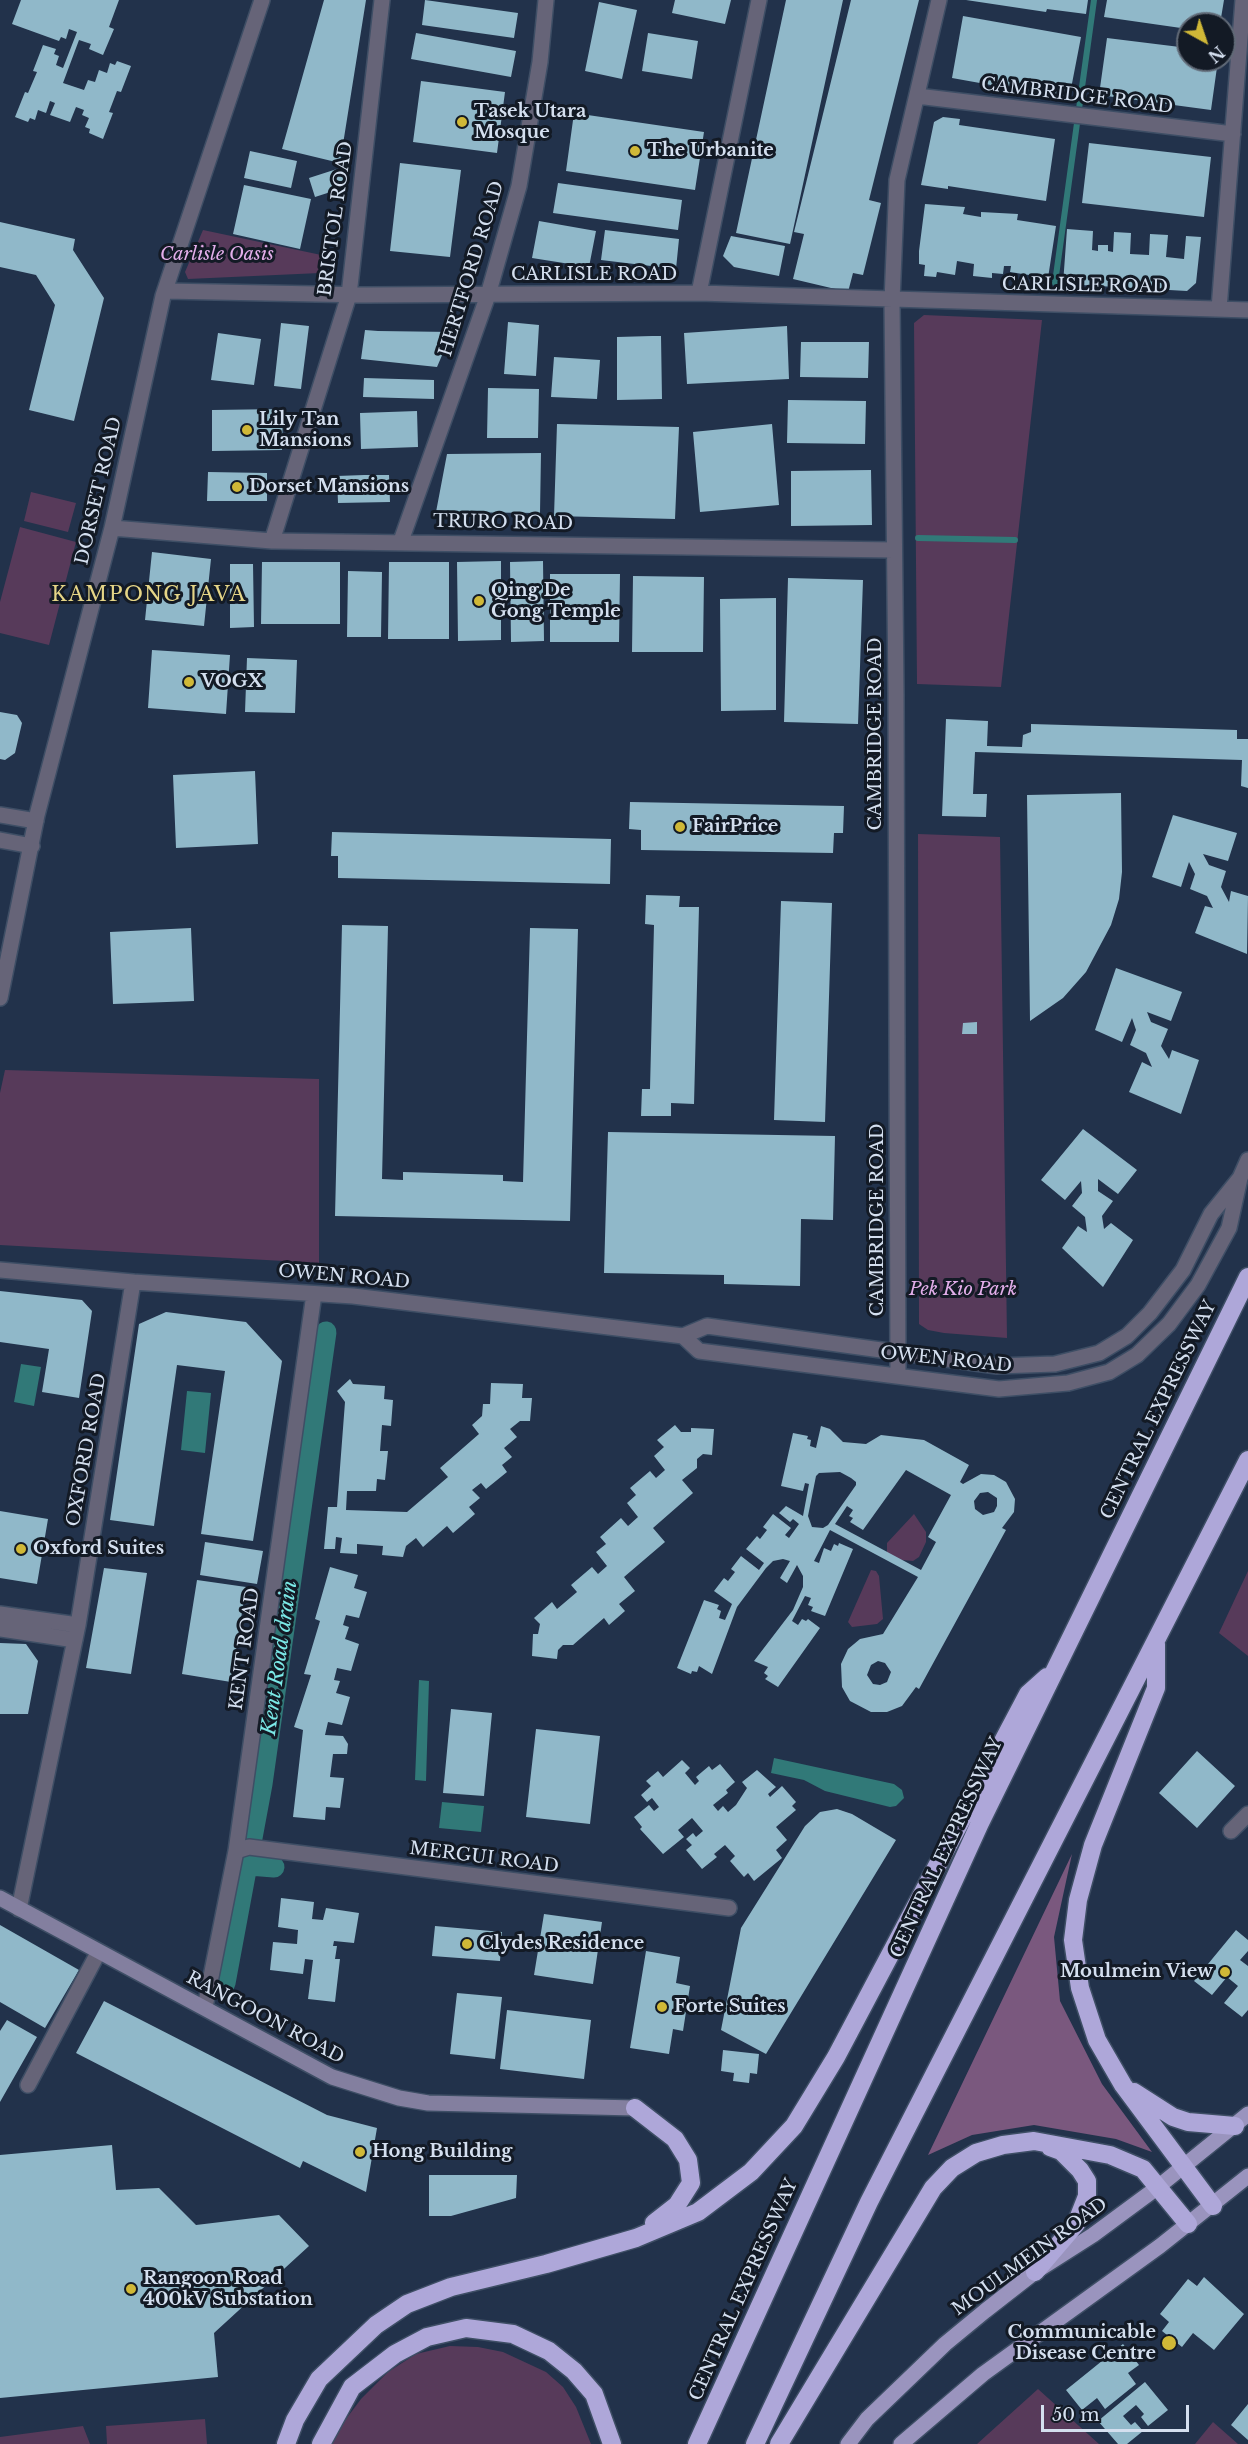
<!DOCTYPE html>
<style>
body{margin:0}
#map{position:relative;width:1248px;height:2444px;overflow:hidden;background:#22324b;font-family:"Libre Baskerville",serif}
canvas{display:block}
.north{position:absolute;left:1176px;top:12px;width:60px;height:60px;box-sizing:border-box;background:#131a25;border:2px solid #606976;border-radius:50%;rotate:140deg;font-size:16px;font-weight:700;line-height:24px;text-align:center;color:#d4dfef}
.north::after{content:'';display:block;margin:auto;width:21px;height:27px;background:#d0b837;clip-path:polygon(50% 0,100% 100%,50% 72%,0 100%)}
.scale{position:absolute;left:1041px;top:2405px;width:148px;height:27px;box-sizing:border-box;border:3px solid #d4dfef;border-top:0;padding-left:8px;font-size:18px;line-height:21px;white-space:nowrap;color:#d4dfef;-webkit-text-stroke:4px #131a25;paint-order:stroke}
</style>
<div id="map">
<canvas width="1248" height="2444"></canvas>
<div class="north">N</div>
<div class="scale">50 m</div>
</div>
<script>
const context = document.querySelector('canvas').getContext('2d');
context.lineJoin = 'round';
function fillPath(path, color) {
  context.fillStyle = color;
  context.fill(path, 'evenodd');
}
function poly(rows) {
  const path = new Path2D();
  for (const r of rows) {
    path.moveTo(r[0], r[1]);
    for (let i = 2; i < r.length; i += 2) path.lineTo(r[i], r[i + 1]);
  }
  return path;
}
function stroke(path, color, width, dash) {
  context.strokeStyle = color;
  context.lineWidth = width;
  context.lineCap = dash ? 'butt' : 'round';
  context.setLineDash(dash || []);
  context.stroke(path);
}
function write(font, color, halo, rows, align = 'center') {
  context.font = font + ' "Libre Baskerville",serif';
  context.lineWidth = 6;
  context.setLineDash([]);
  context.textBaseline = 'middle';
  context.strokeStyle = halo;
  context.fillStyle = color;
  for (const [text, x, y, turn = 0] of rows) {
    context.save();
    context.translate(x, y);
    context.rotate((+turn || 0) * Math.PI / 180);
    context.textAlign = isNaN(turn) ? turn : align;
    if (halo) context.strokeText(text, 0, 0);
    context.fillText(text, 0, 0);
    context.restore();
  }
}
fillPath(poly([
 [203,230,326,256,320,273,188,279,185,272],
 [924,315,1042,320,1001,687,917,684,914,323],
 [31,492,76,503,68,532,24,521],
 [20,527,76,542,49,645,0,633,0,602],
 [918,834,1000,837,1007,1338,944,1333,928,1330,919,1324],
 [5,1070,319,1079,319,1263,0,1245,0,1093],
 [914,1514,926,1532,926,1542,919,1557,913,1561,892,1559,887,1554,887,1543],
 [871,1570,876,1571,879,1576,883,1619,877,1624,852,1627,848,1622],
 [1248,1571,1248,1656,1219,1633],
 [450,2346,478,2347,503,2352,546,2372,563,2387,576,2407,591,2444,331,2444,334,2435,361,2399,388,2372,416,2354],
 [1038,2389,1099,2444,977,2444],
 [205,2419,207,2444,107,2444,106,2426],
 [1213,2422,1238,2444,1195,2444],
 [83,2426,90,2444,0,2444,0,2437]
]), '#573a5a');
fillPath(poly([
 [1072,1854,1054,1937,1060,2001,1102,2084,1152,2152,1116,2139,1034,2125,972,2135,928,2155]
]), '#7a587e');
fillPath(poly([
 [21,1364,41,1367,34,1406,14,1402],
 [187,1391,211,1393,205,1453,181,1450],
 [419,1680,429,1681,426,1781,415,1780],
 [774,1758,894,1784,902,1790,904,1798,896,1806,890,1807,825,1791,804,1780,771,1773],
 [442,1802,484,1806,481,1832,439,1828]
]), '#317978');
stroke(poly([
 [1055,283,1094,0],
 [918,538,1015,540]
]), '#317978', 6);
stroke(poly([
 [249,1865,274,1867],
 [225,1983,262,1784,326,1332]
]), '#317978', 21);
fillPath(poly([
 [21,0,119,0,109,27,114,29,103,55,89,49,91,44,79,40,63,83,84,90,88,80,95,82,99,70,107,73,110,63,115,65,117,61,131,66,121,92,117,91,109,112,113,113,103,139,89,133,90,129,85,127,89,118,82,115,84,110,76,107,70,122,50,115,55,103,50,101,46,113,38,110,35,120,30,118,28,122,15,117,25,92,28,93,37,72,33,71,43,45,56,49,54,54,59,56,56,65,63,68,77,32,69,29,66,39,61,37,59,41,12,24],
 [324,0,366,0,340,163,282,149],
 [425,0,518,13,514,38,422,25],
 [675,0,731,0,725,24,672,13],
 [786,0,843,0,790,244,736,233],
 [851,0,919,0,869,200,881,203,863,275,853,273,848,292,793,279,804,234,794,232],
 [966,0,1088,0,1086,14,1047,9,1046,12],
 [1107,0,1224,0,1220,24,1188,24,1188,29,1104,17],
 [599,2,637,10,622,79,585,71],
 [963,16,1081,37,1069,99,952,78],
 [416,33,516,51,511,77,411,59],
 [648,33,698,41,692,79,642,71],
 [1107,38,1188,48,1188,60,1218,60,1211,110,1099,95],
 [421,81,505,92,497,153,413,142],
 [574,113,704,132,695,190,566,171],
 [943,117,960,119,959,125,1055,139,1046,201,948,186,948,189,921,185,934,122],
 [1089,143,1211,157,1204,217,1082,203],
 [250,151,297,161,291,188,244,178],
 [400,163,461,170,450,257,390,251],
 [340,168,346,187,315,197,309,178],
 [558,183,682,200,678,230,553,213],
 [244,185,311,199,300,249,233,234],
 [925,204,965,207,963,214,981,217,981,212,1018,214,1017,220,1056,226,1048,278,1010,272,1011,266,1004,266,1003,274,992,273,992,278,973,276,974,264,957,261,955,275,937,272,936,277,924,276,925,265,919,264,919,251],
 [539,221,596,231,589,267,532,258],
 [0,222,75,239,73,250,104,298,74,421,29,410,55,305,36,275,0,267],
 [1067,229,1093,231,1092,250,1098,251,1098,245,1108,245,1108,251,1113,252,1114,232,1131,233,1130,254,1149,255,1150,234,1168,235,1166,257,1184,259,1186,236,1201,237,1196,283,1187,291,1063,284],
 [605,230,679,239,676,269,601,260],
 [731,236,785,246,779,276,734,267,723,256],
 [508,322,539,325,536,376,504,374],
 [281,323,309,326,301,389,274,386],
 [787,326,789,379,687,384,684,333],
 [365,330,378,331,452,332,437,367,361,359],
 [218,333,261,339,254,385,211,380],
 [652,336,661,336,662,399,617,400,617,337],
 [801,342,869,342,868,378,800,377],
 [554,357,600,360,597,399,551,397],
 [364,378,434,380,434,399,363,397],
 [488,388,539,389,538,438,487,438],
 [788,400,866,401,865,444,787,443],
 [283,409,282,450,212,451,212,410],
 [417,411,418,447,361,449,360,413],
 [557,424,679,427,675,519,554,516],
 [772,424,779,505,700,512,693,432],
 [541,453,540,513,436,512,447,454],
 [871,470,872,525,791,526,791,471],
 [208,472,267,473,267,501,207,501],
 [364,475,389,475,390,502,338,503,337,476],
 [152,552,211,559,204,626,145,620],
 [501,561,501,640,458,641,457,562],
 [543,561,544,641,511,642,510,562],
 [262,562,340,562,340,624,261,624],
 [389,562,449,562,449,639,388,639],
 [230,564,253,564,254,627,230,628],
 [348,571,382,572,381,637,347,637],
 [550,574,620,574,619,642,550,642],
 [633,576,704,577,703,652,632,652],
 [788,578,863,580,858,724,784,722],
 [776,598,776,710,721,711,720,599],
 [152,650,230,655,226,714,148,708],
 [247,658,297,660,295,713,245,712],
 [0,712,17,715,22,723,15,753,5,760,0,759],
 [946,719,988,721,987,746,1022,747,1023,735,1031,732,1031,724,1237,730,1237,739,1248,739,1248,788,1241,786,1242,760,975,752,973,794,987,794,986,817,942,816],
 [255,771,258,844,176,848,173,775],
 [1121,793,1122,872,1119,899,1111,925,1086,972,1063,998,1030,1021,1027,795],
 [630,802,844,806,843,833,834,833,833,853,641,850,641,830,629,829],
 [1173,815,1237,833,1228,861,1203,854,1209,865,1226,871,1221,887,1229,902,1231,891,1248,896,1247,954,1195,933,1205,906,1213,908,1207,896,1190,889,1195,874,1189,862,1181,887,1152,877],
 [332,832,611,839,610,884,338,878,338,856,331,856],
 [646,895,680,896,679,907,699,907,694,1104,671,1103,671,1116,641,1116,642,1089,650,1089,654,925,645,924],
 [781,901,832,903,825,1122,774,1120],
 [342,925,388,926,382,1179,403,1180,403,1172,503,1175,503,1181,523,1182,530,928,578,929,570,1221,335,1216],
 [191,928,194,1001,113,1004,110,932],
 [1116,968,1182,992,1171,1021,1147,1012,1151,1022,1168,1029,1161,1046,1169,1059,1172,1050,1199,1060,1181,1114,1129,1092,1142,1062,1152,1067,1146,1053,1130,1045,1136,1030,1132,1018,1122,1042,1095,1030],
 [977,1022,977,1034,962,1034,963,1023],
 [1083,1129,1137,1170,1118,1194,1098,1179,1098,1191,1113,1201,1102,1216,1104,1229,1111,1223,1133,1240,1103,1287,1062,1248,1078,1226,1087,1232,1085,1217,1072,1206,1082,1193,1081,1181,1065,1200,1041,1180],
 [608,1132,835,1136,833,1220,801,1219,800,1286,724,1284,724,1275,604,1273],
 [0,1291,82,1300,92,1311,79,1398,42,1392,49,1349,0,1342],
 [166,1312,246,1322,282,1361,253,1541,201,1534,225,1371,177,1365,154,1526,110,1520,139,1324],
 [350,1379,353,1384,385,1386,384,1399,393,1400,391,1426,382,1425,380,1451,388,1451,385,1480,377,1479,376,1491,347,1491,346,1510,407,1512,448,1477,440,1468,479,1434,472,1425,482,1416,483,1404,490,1404,491,1383,523,1384,522,1398,532,1398,530,1421,520,1421,510,1429,517,1437,504,1448,512,1457,502,1465,507,1472,486,1489,481,1483,472,1490,480,1498,469,1507,475,1514,453,1533,447,1526,423,1547,416,1538,406,1546,403,1557,382,1555,383,1546,357,1544,357,1554,340,1553,342,1538,336,1537,335,1549,324,1549,328,1507,337,1507,345,1402,337,1391],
 [675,1425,681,1432,691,1432,691,1428,714,1429,712,1455,703,1454,697,1459,697,1468,682,1480,693,1493,653,1528,665,1542,624,1577,635,1591,619,1604,625,1611,609,1625,604,1618,573,1645,563,1645,558,1650,557,1659,532,1656,533,1634,538,1634,540,1624,534,1618,552,1602,557,1609,577,1592,571,1585,592,1567,598,1574,607,1566,596,1552,606,1544,600,1537,621,1518,628,1526,638,1517,627,1503,636,1495,630,1488,650,1471,656,1478,665,1470,654,1456,664,1447,657,1440],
 [821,1426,830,1429,843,1442,866,1444,881,1435,924,1440,969,1465,960,1482,963,1484,981,1474,994,1475,1006,1482,1015,1499,1014,1512,1002,1528,1006,1530,919,1689,916,1687,902,1706,887,1712,871,1712,850,1701,842,1687,841,1664,848,1649,860,1639,883,1634,918,1577,830,1530,814,1561,819,1563,824,1548,831,1551,834,1544,838,1546,839,1543,853,1549,825,1616,811,1611,813,1607,808,1605,811,1598,805,1596,792,1621,798,1625,802,1619,806,1621,808,1619,820,1628,778,1687,765,1679,768,1676,764,1673,768,1667,754,1661,793,1610,803,1587,803,1576,797,1565,787,1583,780,1578,790,1561,783,1559,773,1561,766,1568,737,1607,712,1674,699,1666,697,1672,692,1671,691,1674,677,1668,704,1600,719,1605,717,1609,721,1611,719,1618,725,1620,732,1604,714,1591,724,1578,728,1581,735,1572,731,1569,741,1556,759,1570,764,1563,746,1549,757,1536,760,1539,767,1530,763,1527,773,1514,791,1528,785,1535,789,1538,799,1524,793,1519,790,1522,779,1513,786,1506,803,1516,809,1484,805,1483,803,1491,781,1486,793,1433,808,1436,807,1439,811,1440,810,1446,816,1448],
 [906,1470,951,1495,928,1537,936,1542,921,1570,835,1524,847,1506,853,1510,849,1516,853,1518,850,1522,863,1530],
 [840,1472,851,1478,856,1482,856,1485,828,1525,823,1528,812,1527,808,1516,816,1476,819,1473],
 [988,1492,997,1498,997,1506,994,1512,983,1515,975,1509,974,1501,980,1493],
 [878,1661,885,1663,891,1672,887,1682,880,1685,873,1684,867,1675,871,1665],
 [0,1511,48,1519,37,1584,0,1578],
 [205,1542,263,1551,257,1584,200,1575],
 [330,1567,358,1575,354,1588,367,1592,359,1618,346,1615,343,1625,349,1627,345,1639,359,1644,351,1671,337,1668,334,1680,340,1681,336,1693,350,1697,342,1725,328,1722,325,1735,343,1736,348,1744,347,1754,333,1754,330,1777,344,1778,340,1808,326,1807,325,1820,293,1817,303,1730,294,1727,311,1675,304,1674,320,1621,315,1619],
 [104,1568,147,1573,131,1674,86,1668],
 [197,1580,246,1587,231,1682,182,1674],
 [0,1643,26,1644,38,1661,28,1714,0,1714],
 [451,1709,492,1713,484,1796,443,1793],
 [536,1729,600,1736,590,1824,526,1817],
 [1197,1751,1235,1786,1197,1828,1159,1793],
 [682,1760,690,1768,685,1773,695,1785,699,1781,696,1777,709,1766,712,1770,720,1764,735,1782,726,1790,728,1793,713,1805,718,1811,723,1806,728,1812,736,1805,747,1788,742,1782,757,1770,776,1787,768,1794,770,1797,782,1786,796,1802,792,1806,796,1810,776,1827,787,1840,776,1850,782,1858,754,1881,748,1873,744,1877,730,1861,735,1856,725,1845,714,1854,717,1857,702,1869,686,1850,692,1845,686,1839,693,1833,696,1837,703,1831,692,1818,678,1830,684,1837,663,1854,640,1829,642,1827,634,1817,649,1805,654,1811,659,1807,652,1798,647,1802,641,1795,651,1786,646,1781,658,1771,663,1777],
 [837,1809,852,1814,896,1840,766,2054,721,2030,741,1928,805,1826,820,1812],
 [281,1898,314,1902,312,1919,323,1920,326,1908,359,1913,354,1943,334,1941,333,1946,337,1946,335,1959,340,1959,335,2002,308,1999,313,1960,305,1959,303,1974,270,1970,273,1942,297,1944,298,1930,278,1927],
 [544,1914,602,1922,593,1984,534,1975],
 [0,1925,79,1970,45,2028,0,2002],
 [435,1926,502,1932,500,1961,432,1956],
 [1236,1930,1248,1940,1248,1951,1240,1960,1248,1966,1248,2010,1242,2017,1224,2003,1238,1986,1227,1977,1212,1995,1194,1981],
 [646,1951,680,1957,676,1983,690,1986,683,2031,673,2029,669,2054,630,2048],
 [457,1993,502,1997,495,2059,450,2054],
 [104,2001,327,2115,377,2128,366,2192,303,2161,300,2168,76,2053],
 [507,2010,591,2020,584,2079,500,2069],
 [7,2020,37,2037,0,2102,0,2031],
 [723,2050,759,2054,757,2074,750,2073,749,2083,733,2081,734,2073,721,2071],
 [112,2145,116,2190,159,2188,196,2225,279,2215,309,2246,214,2333,218,2377,0,2398,0,2155],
 [429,2175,517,2175,516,2198,451,2216,429,2216],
 [1204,2277,1244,2314,1214,2350,1193,2333,1182,2347,1162,2331,1169,2322,1160,2314,1188,2279,1197,2286],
 [1123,2344,1139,2365,1128,2373,1136,2384,1105,2409,1097,2398,1082,2410,1066,2390],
 [1145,2382,1168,2410,1148,2426,1141,2417,1144,2414,1136,2405,1123,2416,1131,2425,1135,2422,1143,2431,1127,2444,1118,2444,1098,2421],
 [1248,2404,1248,2440,1231,2425]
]), '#90b8c9');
const street = poly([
 [917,96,1233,134],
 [165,291,366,295,699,293,1248,310],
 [699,293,759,0],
 [1219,309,1243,0],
 [112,528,272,541,894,550],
 [272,541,349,295,382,0],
 [401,541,488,295,519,186,540,62,546,0],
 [0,815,36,821],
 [0,840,32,846],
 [0,998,37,815,112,528,163,296,262,0],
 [0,1270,133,1282,353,1296,683,1336,707,1326,997,1366,1055,1364,1099,1353,1127,1336,1150,1313,1183,1270,1211,1214,1240,1178],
 [683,1336,699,1351,999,1389,1068,1383,1109,1372,1137,1355,1169,1324,1198,1285,1229,1228,1240,1178,1248,1160],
 [898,1375,896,694,892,301,897,180,939,0],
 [0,1614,78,1625],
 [0,1629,75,1640],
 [1231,1831,1248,1814],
 [236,1851,249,1847,729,1908],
 [19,1909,78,1625,133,1282],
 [205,2007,236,1851,314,1294],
 [28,2085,98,1953]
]);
const secondary = poly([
 [0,1898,332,2077,399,2098,428,2103,635,2108]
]);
const primary = poly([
 [848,2444,867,2419,945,2344,985,2311,1035,2272,1093,2235,1158,2187,1248,2114],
 [901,2444,983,2374,1160,2246,1248,2176]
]);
const highway = poly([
 [1156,1644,1156,1688,1093,1845,1078,1900,1073,1940,1080,1988,1097,2040,1123,2085,1213,2206],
 [1134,2092,1173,2117,1188,2122,1235,2126],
 [635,2108,675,2139,688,2160,691,2183,677,2205,654,2223],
 [1035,2272,1076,2224,1087,2196,1087,2181,1080,2170,1061,2151,1050,2147],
 [286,2444,295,2420,319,2379,376,2325,407,2304,451,2287,546,2264,636,2238,698,2212,751,2172,794,2126,836,2057,1028,1694,1047,1677],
 [321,2444,352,2387,395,2354,427,2337,466,2328,513,2334,549,2351,574,2371,594,2394,612,2444],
 [697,2444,980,1823,1248,1277],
 [755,2444,869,2202,1248,1460],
 [779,2444,933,2188,952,2168,976,2153,1003,2145,1034,2141,1110,2155,1143,2169,1188,2224]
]);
stroke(street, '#3e4e65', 18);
stroke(secondary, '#3e4e65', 18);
stroke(primary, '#3e4e65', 18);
stroke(highway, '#3e4e65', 21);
stroke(street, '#666478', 15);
stroke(secondary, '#837f9f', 15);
stroke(primary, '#9a94be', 15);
stroke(highway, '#aea7d9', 18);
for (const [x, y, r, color] of [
 [462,122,6,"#d0b837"],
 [635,151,6,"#d0b837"],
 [247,430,6,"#d0b837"],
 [237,487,6,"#d0b837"],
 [479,601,6,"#d0b837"],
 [189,682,6,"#d0b837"],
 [680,827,6,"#d0b837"],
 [21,1549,6,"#d0b837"],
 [467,1944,6,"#d0b837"],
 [1225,1972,6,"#d0b837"],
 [662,2007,6,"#d0b837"],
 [360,2152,6,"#d0b837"],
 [131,2289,6,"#d0b837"],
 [1169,2343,8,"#d0b837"]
]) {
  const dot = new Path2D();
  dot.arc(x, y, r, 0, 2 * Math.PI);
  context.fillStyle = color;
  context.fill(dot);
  stroke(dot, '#131a25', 2);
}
write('18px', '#d4dfef', '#131a25', [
 ["CAMBRIDGE ROAD",1077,96,7],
 ["BRISTOL ROAD",336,219,-82],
 ["HERTFORD ROAD",472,269,-73],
 ["CARLISLE ROAD",594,275],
 ["CARLISLE ROAD",1085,286,1],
 ["DORSET ROAD",99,491,-77],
 ["TRURO ROAD",503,523,1],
 ["CAMBRIDGE ROAD",876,734,-90],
 ["CAMBRIDGE ROAD",878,1220,-90],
 ["OWEN ROAD",344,1277,5],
 ["OWEN ROAD",946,1360,6],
 ["CENTRAL EXPRESSWAY",1159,1410,-64],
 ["OXFORD ROAD",87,1450,-80],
 ["KENT ROAD",245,1649,-82],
 ["CENTRAL EXPRESSWAY",947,1848,-65],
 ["MERGUI ROAD",484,1858,7],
 ["RANGOON ROAD",265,2018,28],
 ["MOULMEIN ROAD",1030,2257,-36],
 ["CENTRAL EXPRESSWAY",744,2290,-66]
]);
write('bold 18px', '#d4dfef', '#131a25', [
 ["Tasek Utara",474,112],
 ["Mosque",474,133],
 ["The Urbanite",647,151],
 ["Lily Tan",259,420],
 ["Mansions",259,441],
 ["Dorset Mansions",249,487],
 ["Qing De",491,591],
 ["Gong Temple",491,612],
 ["VOGX",201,682],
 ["FairPrice",692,827],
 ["Oxford Suites",33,1549],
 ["Clydes Residence",479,1944],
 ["Moulmein View",1213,1972,"right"],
 ["Forte Suites",674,2007],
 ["Hong Building",372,2152],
 ["Rangoon Road",143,2279],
 ["400kV Substation",143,2300],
 ["Communicable",1156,2333,"right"],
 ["Disease Centre",1156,2354,"right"]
], 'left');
write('italic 18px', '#e3aeea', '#131a25', [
 ["Carlisle Oasis",217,255],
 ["Pek Kio Park",963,1290]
]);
context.letterSpacing = '1.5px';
write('20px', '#e5d587', '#131a25', [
 ["KAMPONG JAVA",149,595]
]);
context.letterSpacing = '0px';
write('italic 20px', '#7be9e7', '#131a25', [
 ["Kent Road drain",280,1658,-82]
]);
</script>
